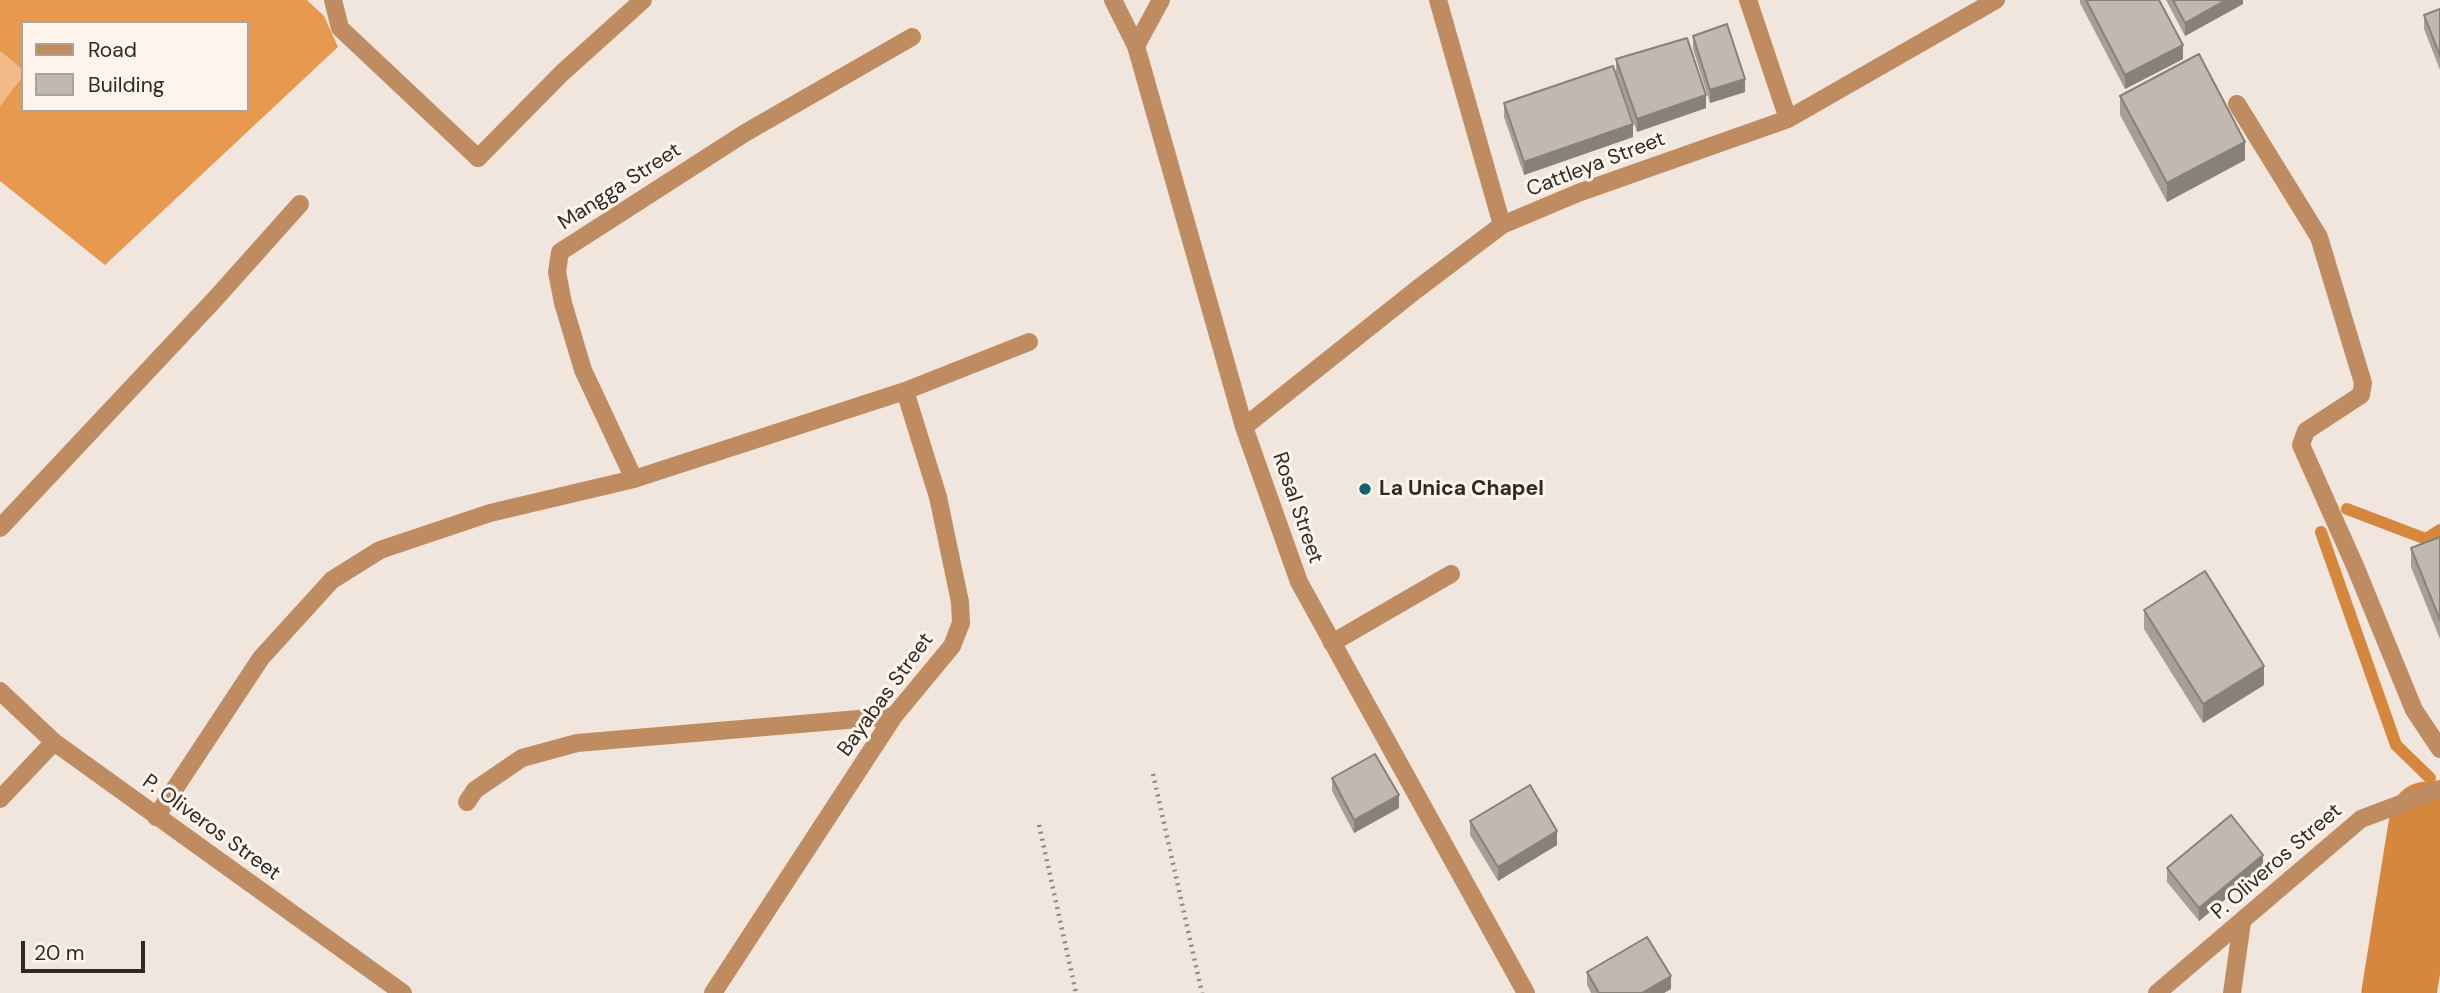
<!DOCTYPE html>
<style>
body{margin:0}
#map{position:relative;width:2440px;height:993px;overflow:hidden;background:#f0e6de;font-family:"DM Sans",sans-serif}
canvas{display:block}
.legend{position:absolute;left:21px;top:21px;width:228px;height:91px;box-sizing:border-box;background:#fef4eb;border:2px solid #aaa39c;margin:0;padding:9px 12px;list-style:none;font-size:21px;color:#2d2a26}
.legend li{display:flex;align-items:center;gap:14px;height:35px}
.legend b{width:35px;border:2px solid #aaa39c}
.scale{position:absolute;left:21px;top:941px;width:124px;height:32px;box-sizing:border-box;border:4px solid #2d2a26;border-top:0;padding-left:9px;font-size:21px;line-height:24px;white-space:nowrap;color:#2d2a26;-webkit-text-stroke:5px #fef4eb;paint-order:stroke}
</style>
<div id="map">
<canvas width="2440" height="993"></canvas>
<ul class="legend">
<li><b style="height:9px;background:#be8c60"></b>Road</li>
<li><b style="height:19px;background:#c1b8b0"></b>Building</li>
</ul>
<div class="scale">20 m</div>
</div>
<script>
const context = document.querySelector('canvas').getContext('2d');
context.lineJoin = 'round';
function fillPath(path, color) {
  context.fillStyle = color;
  context.fill(path, 'evenodd');
}
function poly(rows) {
  const path = new Path2D();
  for (const r of rows) {
    path.moveTo(r[0], r[1]);
    for (let i = 2; i < r.length; i += 2) path.lineTo(r[i], r[i + 1]);
  }
  return path;
}
function stroke(path, color, width, dash) {
  context.strokeStyle = color;
  context.lineWidth = width;
  context.lineCap = dash ? 'butt' : 'round';
  context.setLineDash(dash || []);
  context.stroke(path);
}
function write(font, color, halo, rows, align = 'center') {
  context.font = font + ' "DM Sans",sans-serif';
  context.lineWidth = 6;
  context.setLineDash([]);
  context.textBaseline = 'middle';
  context.strokeStyle = halo;
  context.fillStyle = color;
  for (const [text, x, y, turn = 0] of rows) {
    context.save();
    context.translate(x, y);
    context.rotate((+turn || 0) * Math.PI / 180);
    context.textAlign = isNaN(turn) ? turn : align;
    if (halo) context.strokeText(text, 0, 0);
    context.fillText(text, 0, 0);
    context.restore();
  }
}
fillPath(poly([
 [0,51,23,70,23,76,0,106]
]), '#f3ba89');
fillPath(poly([
 [0,0,307,0,324,16,338,47,105,265,0,181,0,106,23,76,23,110,247,110,247,23,23,23,23,70,0,51]
]), '#e7994f');
stroke(poly([
 [2347,509,2426,539,2440,530],
 [2321,532,2396,745,2430,778]
]), '#d5883d', 12);
stroke(poly([
 [2399,993,2427,819]
]), '#d5883d', 75);
stroke(poly([
 [1153,774,1202,993],
 [1039,825,1076,993]
]), '#8f8882', 4.5, [2, 5]);
stroke(poly([
 [333,0,340,28,478,158],
 [1332,643,1451,574]
]), '#be8c60', 18);
stroke(poly([
 [1113,0,1136,46,1244,427,1299,582,1526,993],
 [1438,0,1502,225],
 [1748,0,1788,119],
 [1136,46,1161,0],
 [2237,104,2319,237,2363,383,2361,395,2306,431,2301,445,2355,566,2414,710,2440,749],
 [478,158,562,73,643,0],
 [1244,427,1416,290,1502,225,1578,193,1788,119,1996,0],
 [634,479,583,370,563,303,557,272,560,252,745,133,912,37],
 [0,528,216,298,300,204],
 [0,691,54,742,403,993],
 [0,799,54,742],
 [467,802,475,790,522,758,577,743,894,716],
 [156,817,261,658,332,580,380,550,490,513,634,479,905,391,1029,342],
 [713,993,894,716,952,646,961,623,960,602,938,497,905,391],
 [2157,993,2361,819,2440,789],
 [2232,993,2242,922]
]), '#be8c60', 18);
fillPath(poly([
 [2080,0,2159,0,2183,59,2125,89,2080,3],
 [2166,0,2243,0,2243,4,2185,36],
 [2440,9,2440,70,2424,29,2424,15],
 [1693,36,1745,92,1710,103,1693,49],
 [1616,59,1706,108,1637,132,1616,73],
 [2120,96,2245,160,2167,202,2120,115],
 [1504,103,1633,137,1524,175,1504,117],
 [2440,537,2440,639,2411,567,2411,548],
 [2144,610,2264,685,2203,723,2144,629],
 [1332,778,1399,808,1354,833,1332,791],
 [1470,821,1557,845,1498,881,1470,835],
 [2167,868,2263,868,2199,921,2167,882],
 [1587,972,1671,989,1664,993,1591,993,1587,985]
]), '#a69e97');
fillPath(poly([
 [2226,0,2243,0,2243,4,2185,36,2185,23],
 [2183,45,2183,59,2125,89,2125,75],
 [1745,79,1745,92,1710,103,1710,90],
 [1706,95,1706,108,1637,132,1637,119],
 [1633,124,1633,137,1524,175,1524,162],
 [2245,142,2245,160,2167,202,2167,183],
 [2264,666,2264,685,2203,723,2203,704],
 [1399,795,1399,808,1354,833,1354,820],
 [1557,831,1557,845,1498,881,1498,867],
 [2263,855,2263,868,2199,921,2199,908],
 [1671,976,1671,989,1664,993,1642,993]
]), '#87817b');
const building = poly([
 [2086,0,2159,0,2183,45,2125,75,2086,0],
 [2173,0,2226,0,2185,23,2173,0],
 [2440,9,2440,56,2424,15,2440,9],
 [1727,24,1745,79,1710,90,1693,36,1727,24],
 [1687,38,1706,95,1637,119,1616,59,1687,38],
 [2199,54,2245,142,2167,183,2120,96,2199,54],
 [1613,66,1633,124,1524,162,1504,103,1613,66],
 [2440,537,2440,620,2411,548,2440,537],
 [2205,571,2264,666,2203,704,2144,610,2205,571],
 [1375,754,1399,795,1354,820,1332,778,1375,754],
 [1530,785,1557,831,1498,867,1470,821,1530,785],
 [2231,815,2263,855,2199,908,2167,868,2231,815],
 [1647,937,1671,976,1642,993,1599,993,1587,972,1647,937]
]);
fillPath(building, '#c1b8b0');
stroke(building, '#87817b', 2);
for (const [x, y, r, color] of [
 [1365,489,7,"#16616e"]
]) {
  const dot = new Path2D();
  dot.arc(x, y, r, 0, 2 * Math.PI);
  context.fillStyle = color;
  context.fill(dot);
  stroke(dot, '#fef4eb', 2.5);
}
write('21px', '#2d2a26', '#fef4eb', [
 ["Cattleya Street",1596,165,-21],
 ["Mangga Street",620,187,-33],
 ["Rosal Street",1297,508,71],
 ["Bayabas Street",886,695,-54],
 ["P. Oliveros Street",211,828,36],
 ["P. Oliveros Street",2277,862,-41]
]);
write('bold 21px', '#2d2a26', '#fef4eb', [
 ["La Unica Chapel",1379,489]
], 'left');
</script>
